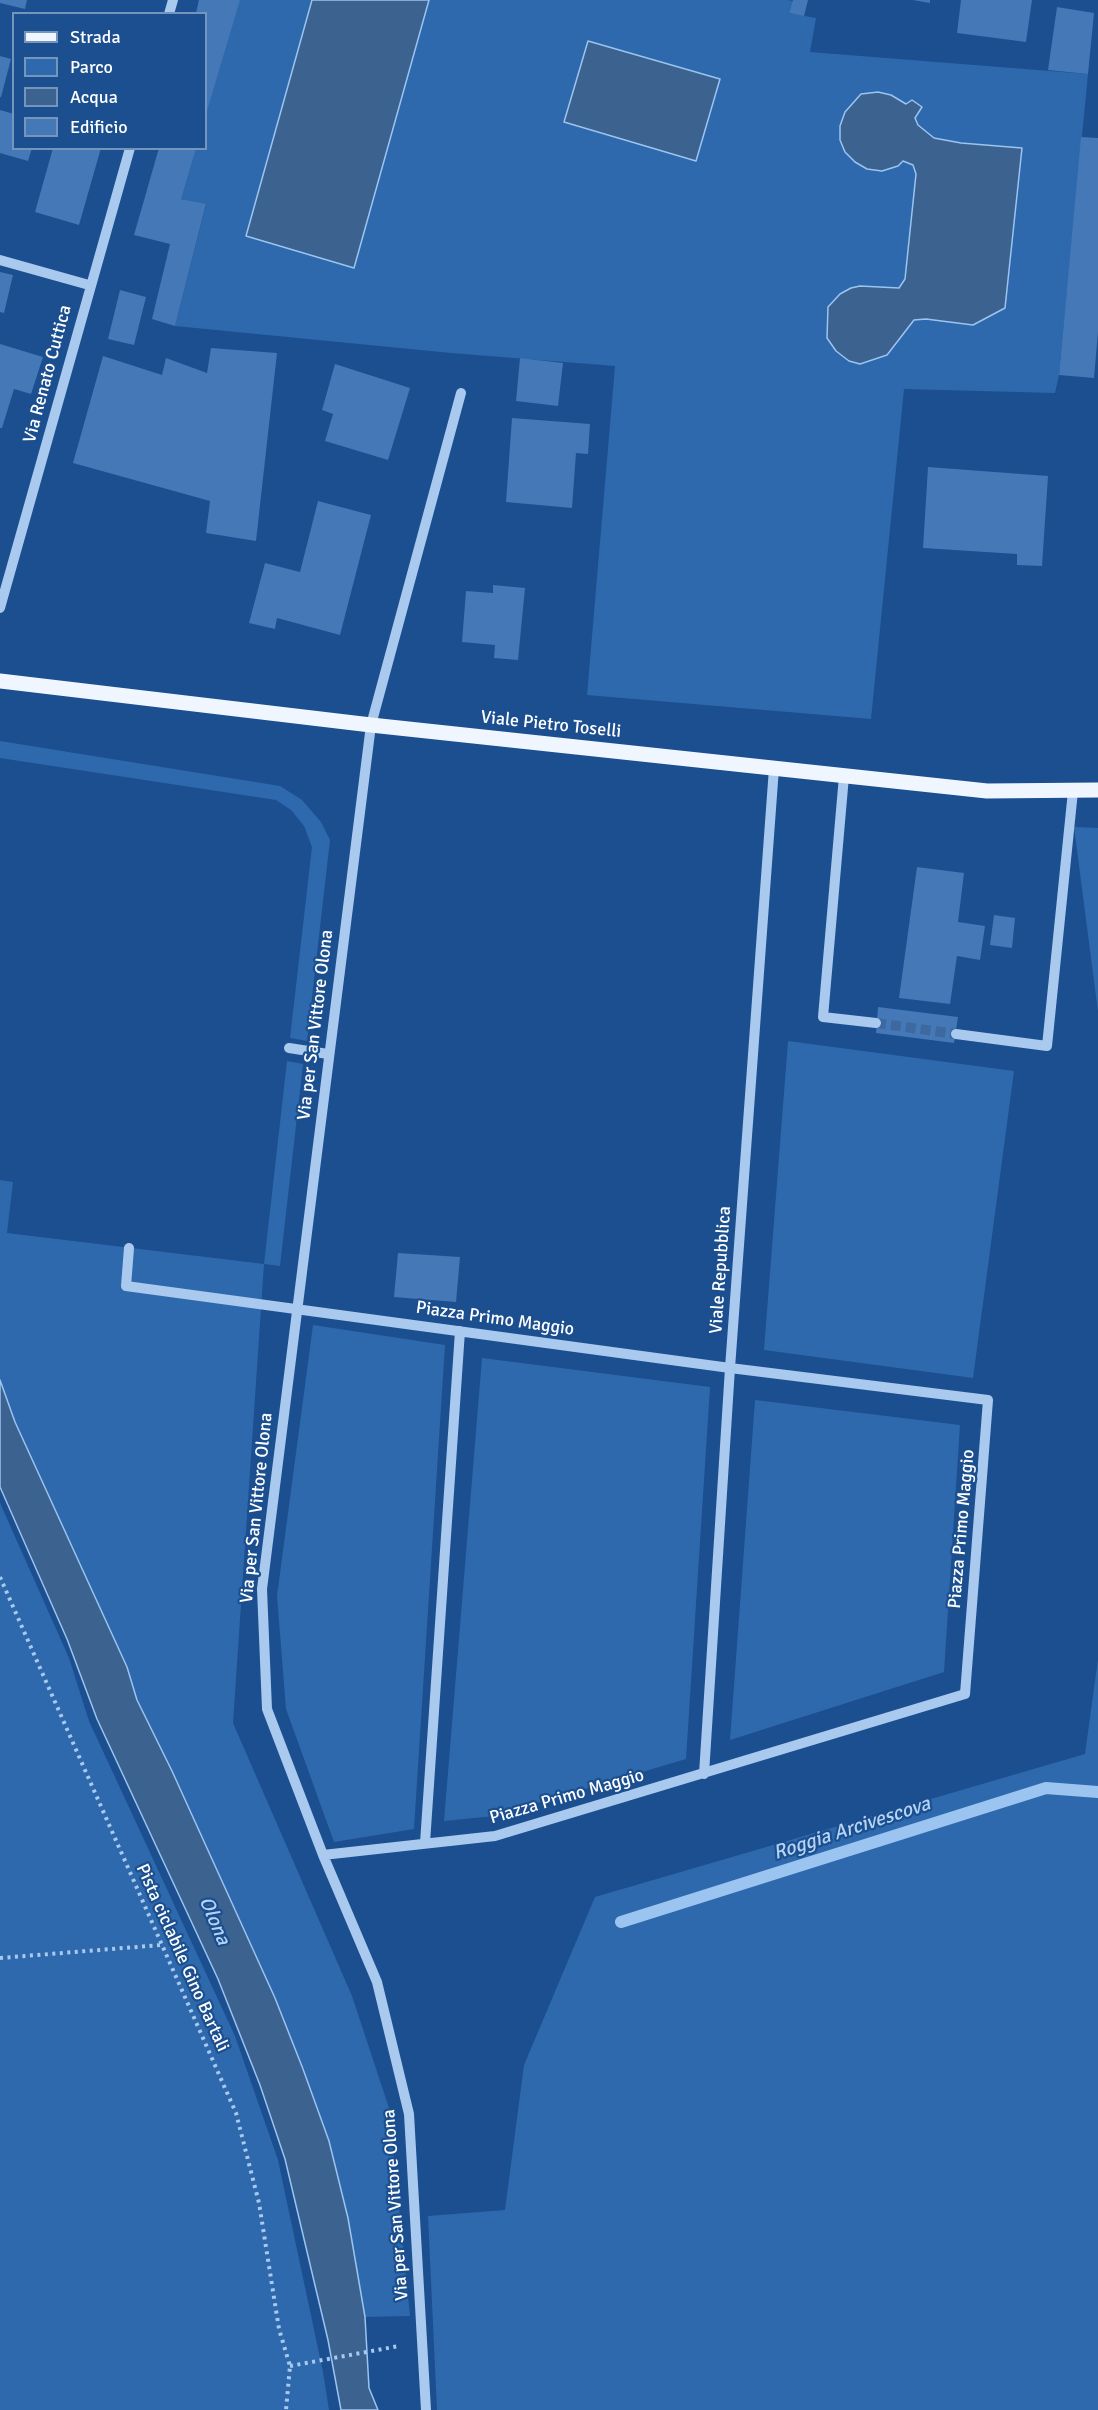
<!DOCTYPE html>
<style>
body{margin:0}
#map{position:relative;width:1098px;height:2410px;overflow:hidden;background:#1b4f8f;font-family:Signika,sans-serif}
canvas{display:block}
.legend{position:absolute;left:12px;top:12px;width:195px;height:138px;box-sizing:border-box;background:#1b4f8f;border:2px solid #7695bc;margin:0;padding:8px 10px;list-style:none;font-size:18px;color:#fff}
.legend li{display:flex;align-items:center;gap:12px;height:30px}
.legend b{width:30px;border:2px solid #7695bc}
</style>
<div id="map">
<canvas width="1098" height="2410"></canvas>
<ul class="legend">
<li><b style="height:8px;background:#f0f6ff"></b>Strada</li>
<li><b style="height:16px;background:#2e69ad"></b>Parco</li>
<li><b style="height:16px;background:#3c6290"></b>Acqua</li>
<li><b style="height:16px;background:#4478b7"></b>Edificio</li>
</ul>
</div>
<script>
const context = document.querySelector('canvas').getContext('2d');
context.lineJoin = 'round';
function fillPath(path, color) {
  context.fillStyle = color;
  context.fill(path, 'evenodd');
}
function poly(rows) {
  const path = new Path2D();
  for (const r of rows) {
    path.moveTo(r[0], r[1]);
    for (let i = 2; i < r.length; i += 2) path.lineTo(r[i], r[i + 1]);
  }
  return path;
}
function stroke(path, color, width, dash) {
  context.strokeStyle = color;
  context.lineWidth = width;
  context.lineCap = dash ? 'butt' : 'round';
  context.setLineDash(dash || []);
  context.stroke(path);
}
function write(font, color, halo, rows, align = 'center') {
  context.font = font + ' Signika,sans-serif';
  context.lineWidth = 4.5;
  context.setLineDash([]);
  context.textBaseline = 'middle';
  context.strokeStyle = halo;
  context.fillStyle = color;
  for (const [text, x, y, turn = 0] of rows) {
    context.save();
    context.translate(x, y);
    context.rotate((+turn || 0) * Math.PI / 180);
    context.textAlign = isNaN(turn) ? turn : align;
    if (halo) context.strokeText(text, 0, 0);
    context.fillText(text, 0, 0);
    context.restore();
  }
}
fillPath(poly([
 [199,0,788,0,793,1,789,13,816,18,810,52,1088,74,1059,375,1055,393,904,389,871,719,587,695,615,366,451,353,175,326,206,205,147,190,159,149,206,148,206,14,196,13],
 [0,741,280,786,302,800,321,822,330,840,307,1041,290,1038,312,847,304,826,291,810,276,800,0,758],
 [1074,827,1098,828,1098,1012],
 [788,1041,1014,1071,973,1378,764,1350],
 [287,1061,303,1064,280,1266,264,1264,233,1723,352,1996,389,2108,410,2316,365,2317,348,2218,329,2141,303,2069,275,1998,172,1771,137,1700,127,1667,15,1422,0,1380,0,1180,13,1182,7,1233,264,1264],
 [313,1325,445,1345,414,1829,334,1842,286,1709,277,1596],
 [482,1358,710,1387,686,1759,494,1816,444,1821],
 [755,1400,960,1425,944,1672,730,1740],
 [0,1503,69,1658,89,1721,235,2036,278,2160,323,2372,329,2410,0,2410],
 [1098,1659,1098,2410,437,2410,428,2216,505,2210,524,2065,595,1897,1085,1754]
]), '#2e69ad');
const water = poly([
 [312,0,429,0,354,268,246,236,312,0],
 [588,41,720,79,696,161,564,122,588,41],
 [878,92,891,95,906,104,912,100,922,107,915,118,918,125,934,138,961,143,1022,148,1005,308,973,325,926,319,914,320,887,355,860,364,849,361,836,351,827,338,828,307,840,294,851,288,860,286,899,288,905,279,916,174,913,165,903,161,898,166,882,171,867,169,855,162,845,152,840,140,840,126,845,112,861,94,878,92],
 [0,1380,15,1422,127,1667,137,1700,172,1771,275,1998,303,2069,329,2141,348,2218,365,2317,369,2388,378,2410,341,2410,328,2340,285,2159,260,2085,218,1979,97,1719,67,1639,0,1487,0,1380]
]);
fillPath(water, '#3c6290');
stroke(water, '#9cc4f0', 1.5);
stroke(poly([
 [621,1922,1046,1788,1098,1792]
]), '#9cc4f0', 12);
fillPath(poly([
 [0,0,27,0,25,9,0,3],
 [199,0,240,0,206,114,206,14,196,14],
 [793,0,808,0,804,16,789,13],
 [913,0,930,0,930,3],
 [961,0,1032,0,1026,42,957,33],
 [1057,7,1094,13,1088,74,1048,70],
 [0,56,11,59,1,97,0,97],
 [0,110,14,114,14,148,32,148,28,161,0,153],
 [1081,137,1098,138,1098,332,1094,378,1059,375],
 [53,148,101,148,79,225,35,212],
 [159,148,196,148,181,199,206,204,175,326,152,319,170,244,134,235],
 [0,272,13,275,4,313,0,312],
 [120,290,146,297,134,345,108,339],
 [0,344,43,357,31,394,14,389,2,428,0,428],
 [211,348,277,353,256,541,206,533,210,501,73,463,103,356,162,375,166,358,207,373],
 [520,358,563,363,558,406,516,401],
 [335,364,410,388,388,460,325,441,333,414,322,410],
 [512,418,590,424,588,454,576,453,572,508,506,502],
 [928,467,1048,476,1042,566,1017,565,1017,554,923,548],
 [318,501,371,515,340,635,277,618,275,629,249,623,265,563,300,572],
 [493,585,525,588,518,660,494,658,495,645,462,642,466,591,493,593],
 [917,867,964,873,958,922,985,926,980,960,957,956,950,1004,899,998],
 [994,915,1015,918,1012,948,990,945],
 [878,1007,958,1017,954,1043,876,1033],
 [398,1253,460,1257,456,1302,394,1297]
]), '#4478b7');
stroke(poly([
 [876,1023,956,1034]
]), '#3d69a0', 10, [10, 5]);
stroke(poly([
 [0,1577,236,2113,259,2203,279,2329,290,2366,286,2410],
 [0,1958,161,1945],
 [290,2366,399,2346]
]), '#a9c9ee', 4, [3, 4.5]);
stroke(poly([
 [169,14,173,0],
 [0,260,89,285],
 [0,608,130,148],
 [844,776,823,1017,876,1023],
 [956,1034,1047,1046,1073,791],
 [289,1048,328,1054],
 [129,1248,126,1286,730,1368,988,1400,965,1694,495,1836,323,1855],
 [704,1774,730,1368,774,768],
 [425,1843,460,1331],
 [426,2410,409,2114,377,1982,323,1855,267,1709,262,1589,371,725,461,393]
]), '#a9c9ee', 10);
stroke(poly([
 [0,681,371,725,987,791,1098,790]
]), '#f0f6ff', 15);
write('18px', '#fff', '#1b4f8f', [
 ["Via Renato Cuttica",48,374,-75],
 ["Viale Pietro Toselli",551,725,6],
 ["Via per San Vittore Olona",316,1025,-83],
 ["Viale Repubblica",721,1270,-86],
 ["Piazza Primo Maggio",495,1319,8],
 ["Via per San Vittore Olona",257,1508,-84],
 ["Piazza Primo Maggio",962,1529,-85],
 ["Piazza Primo Maggio",567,1797,-16],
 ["Pista ciclabile Gino Bartali",182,1958,66],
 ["Via per San Vittore Olona",396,2205,-94]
]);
write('italic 20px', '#b5d3f5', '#1b4f8f', [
 ["Roggia Arcivescova",852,1829,-18],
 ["Olona",214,1921,67]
]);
</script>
